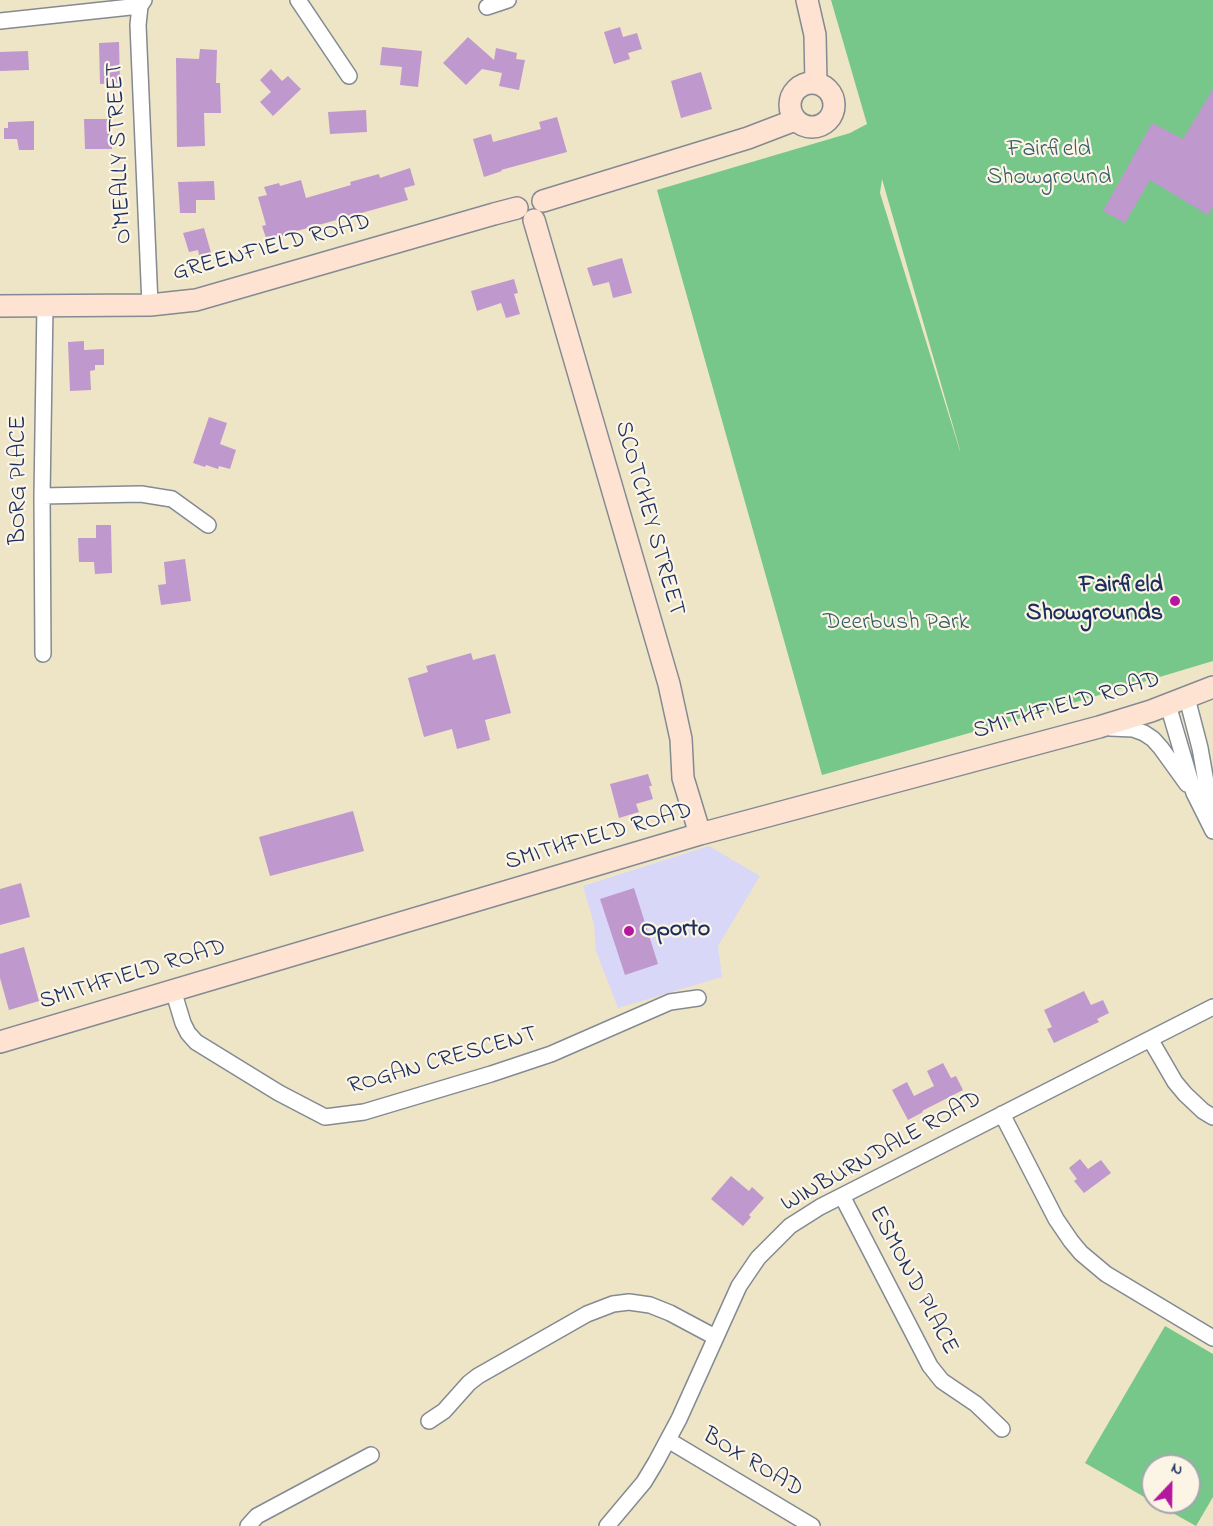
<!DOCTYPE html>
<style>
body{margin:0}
#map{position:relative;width:1213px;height:1526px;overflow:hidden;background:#eee5c6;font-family:"Indie Flower",sans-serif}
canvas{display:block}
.north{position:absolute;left:1141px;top:1454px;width:60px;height:60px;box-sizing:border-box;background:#fcf5e5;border:2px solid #a2a6af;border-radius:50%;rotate:22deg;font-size:16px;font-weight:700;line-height:24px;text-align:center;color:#1b2f5e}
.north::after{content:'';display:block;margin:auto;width:21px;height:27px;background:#b5179e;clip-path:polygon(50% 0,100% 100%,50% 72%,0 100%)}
</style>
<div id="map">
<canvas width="1213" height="1526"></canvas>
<div class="north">N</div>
</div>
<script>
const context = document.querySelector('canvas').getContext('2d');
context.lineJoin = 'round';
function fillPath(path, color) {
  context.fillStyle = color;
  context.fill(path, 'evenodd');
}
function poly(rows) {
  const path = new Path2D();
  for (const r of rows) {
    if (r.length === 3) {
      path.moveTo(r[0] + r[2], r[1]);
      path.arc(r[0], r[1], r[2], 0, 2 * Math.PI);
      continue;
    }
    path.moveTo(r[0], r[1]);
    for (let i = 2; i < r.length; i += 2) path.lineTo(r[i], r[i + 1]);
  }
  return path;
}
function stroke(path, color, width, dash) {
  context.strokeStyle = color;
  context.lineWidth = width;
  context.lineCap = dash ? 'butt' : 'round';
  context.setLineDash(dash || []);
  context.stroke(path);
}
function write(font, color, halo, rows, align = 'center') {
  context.font = font + ' "Indie Flower",sans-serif';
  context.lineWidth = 4.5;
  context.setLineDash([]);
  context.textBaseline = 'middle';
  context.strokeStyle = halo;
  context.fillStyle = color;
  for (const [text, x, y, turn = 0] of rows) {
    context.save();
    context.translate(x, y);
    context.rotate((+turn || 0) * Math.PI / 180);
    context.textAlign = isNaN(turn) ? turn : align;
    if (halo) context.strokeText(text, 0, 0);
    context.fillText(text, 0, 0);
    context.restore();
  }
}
fillPath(poly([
 [709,846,760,876,718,946,722,977,618,1008,596,951,594,924,583,886]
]), '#d8d7f8');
fillPath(poly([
 [831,0,1213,0,1213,661,1036,714,822,775,657,190,850,133,867,124],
 [882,179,960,450,960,451,880,193],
 [1165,1326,1213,1354,1213,1497,1196,1526,1153,1502,1189,1502,1189,1466,1153,1466,1153,1502,1085,1463]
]), '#76c789');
fillPath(poly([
 [620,27,623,37,637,33,642,49,628,53,630,59,614,64,604,32],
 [468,37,494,60,496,48,517,53,516,59,525,60,519,90,499,86,502,73,482,69,466,85,443,63],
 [119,42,120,83,100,84,99,43],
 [382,47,422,51,418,87,400,85,402,67,380,65],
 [200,49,217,50,216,83,220,83,221,113,204,113,205,146,177,147,176,58,199,59],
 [28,51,29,70,0,71,0,52],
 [271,69,282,81,288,76,301,89,273,116,260,102,271,92,260,80],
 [701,72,712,109,681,118,671,81],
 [1213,89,1213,207,1208,215,1150,180,1125,223,1103,211,1152,123,1183,139],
 [366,110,367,132,330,134,328,112],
 [557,117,567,152,501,170,502,171,484,177,473,139,491,134,493,142,541,129,539,122],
 [84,119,112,119,112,149,85,149],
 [34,121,34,150,19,150,17,139,4,139,4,128,8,128,8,122],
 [410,168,415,185,404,188,408,200,286,234,286,235,267,241,262,226,266,225,258,197,267,195,264,187,279,183,280,186,301,180,306,198,351,185,350,182,379,174,380,178],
 [214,181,215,200,196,200,196,213,180,213,178,182],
 [204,228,212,256,200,259,198,250,189,252,183,233],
 [622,258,632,293,613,298,609,282,593,286,587,268],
 [514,279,518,293,514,294,520,314,506,318,501,303,477,311,471,291],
 [84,341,84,350,104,349,104,365,95,365,95,370,90,371,91,390,70,391,68,342],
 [209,417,227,423,220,444,236,450,230,469,219,466,218,469,206,465,205,467,193,463],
 [96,525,111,525,112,573,95,574,94,562,79,562,78,538,96,538],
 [185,559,191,601,161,605,158,585,166,584,164,562],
 [471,653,473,660,495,654,511,713,485,720,490,740,457,749,452,729,424,737,408,678,428,672,426,666],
 [648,774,652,786,649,786,653,799,636,804,639,812,619,818,610,784],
 [353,811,364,851,270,876,259,837],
 [21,883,30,917,0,925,0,889],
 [634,888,658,964,625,975,600,899],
 [24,947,39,1001,9,1010,0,978,0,954],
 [1084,991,1091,1005,1103,1000,1109,1013,1097,1019,1099,1022,1054,1043,1047,1029,1052,1027,1044,1010],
 [943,1063,951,1078,956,1076,963,1090,922,1111,923,1112,908,1120,892,1090,907,1082,914,1096,934,1086,927,1071],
 [1080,1159,1088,1169,1101,1160,1111,1173,1084,1193,1074,1181,1077,1179,1069,1168],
 [731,1176,749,1191,752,1187,764,1198,749,1215,751,1217,743,1226,711,1199]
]), '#bf98cd');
const street = poly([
 [144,0,140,6,138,25,150,305],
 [298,0,349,76],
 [487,7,508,0],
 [0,21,140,6],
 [42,496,141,494,172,499,208,525],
 [43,654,42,496,45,305],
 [1187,698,1200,748,1209,799,1209,819],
 [1168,705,1194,793,1213,831],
 [1110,728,1133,729,1144,733,1153,739,1161,748,1187,784],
 [173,990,183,1023,188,1033,196,1042,279,1093,325,1117,364,1112,491,1074,551,1054,670,1002,698,998],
 [1150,1039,1175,1082,1185,1094,1203,1111,1213,1117],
 [1002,1114,1056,1219,1071,1241,1081,1253,1106,1274,1213,1338],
 [842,1196,930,1366,942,1381,976,1404,1002,1429],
 [429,1421,444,1411,469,1383,478,1376,587,1314,613,1304,629,1302,650,1305,670,1313,715,1337],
 [668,1440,812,1526],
 [248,1526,257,1516,371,1455],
 [607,1526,644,1482,656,1462,679,1419,739,1286,758,1258,790,1226,820,1207,1213,1007]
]);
const secondary = poly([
 [807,0,815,35,816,83],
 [812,105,22],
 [543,201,748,138,795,120],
 [534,220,669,684,681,739,683,778,700,834],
 [0,306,150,305,196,300,494,214,517,208],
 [0,1042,700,834,1099,727,1151,711,1213,687]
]);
stroke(street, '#848a92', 18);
stroke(secondary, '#848a92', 24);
stroke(street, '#fff', 15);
stroke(secondary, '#fee3d2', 21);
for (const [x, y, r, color] of [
 [1175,601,6,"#b5179e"],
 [629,931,6,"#b5179e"]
]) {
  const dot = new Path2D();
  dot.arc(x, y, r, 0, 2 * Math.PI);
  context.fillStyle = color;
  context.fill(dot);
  stroke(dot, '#fcf5e5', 2);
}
write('24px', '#365d6b', '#fcf5e5', [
 ["Fairfield",1049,151],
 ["Showground",1049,179],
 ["Deerbush Park",896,624]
]);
write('24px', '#1b2f5e', '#fcf5e5', [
 ["O'MEALLY STREET",121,153,-93],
 ["GREENFIELD ROAD",272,249,-15],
 ["BORG PLACE",20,480,-90],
 ["SCOTCHEY STREET",648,519,74],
 ["SMITHFIELD ROAD",1067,707,-16],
 ["SMITHFIELD ROAD",599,838,-16],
 ["SMITHFIELD ROAD",133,976,-17],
 ["ROGAN CRESCENT",443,1062,-16],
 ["WINBURNDALE ROAD",882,1153,-29],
 ["ESMOND PLACE",912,1281,62],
 ["BOX ROAD",752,1464,31]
]);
write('bold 24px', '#1b2f5e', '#fcf5e5', [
 ["Fairfield",1163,587],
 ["Showgrounds",1163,615],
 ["Oporto",641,931,"left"]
], 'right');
</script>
